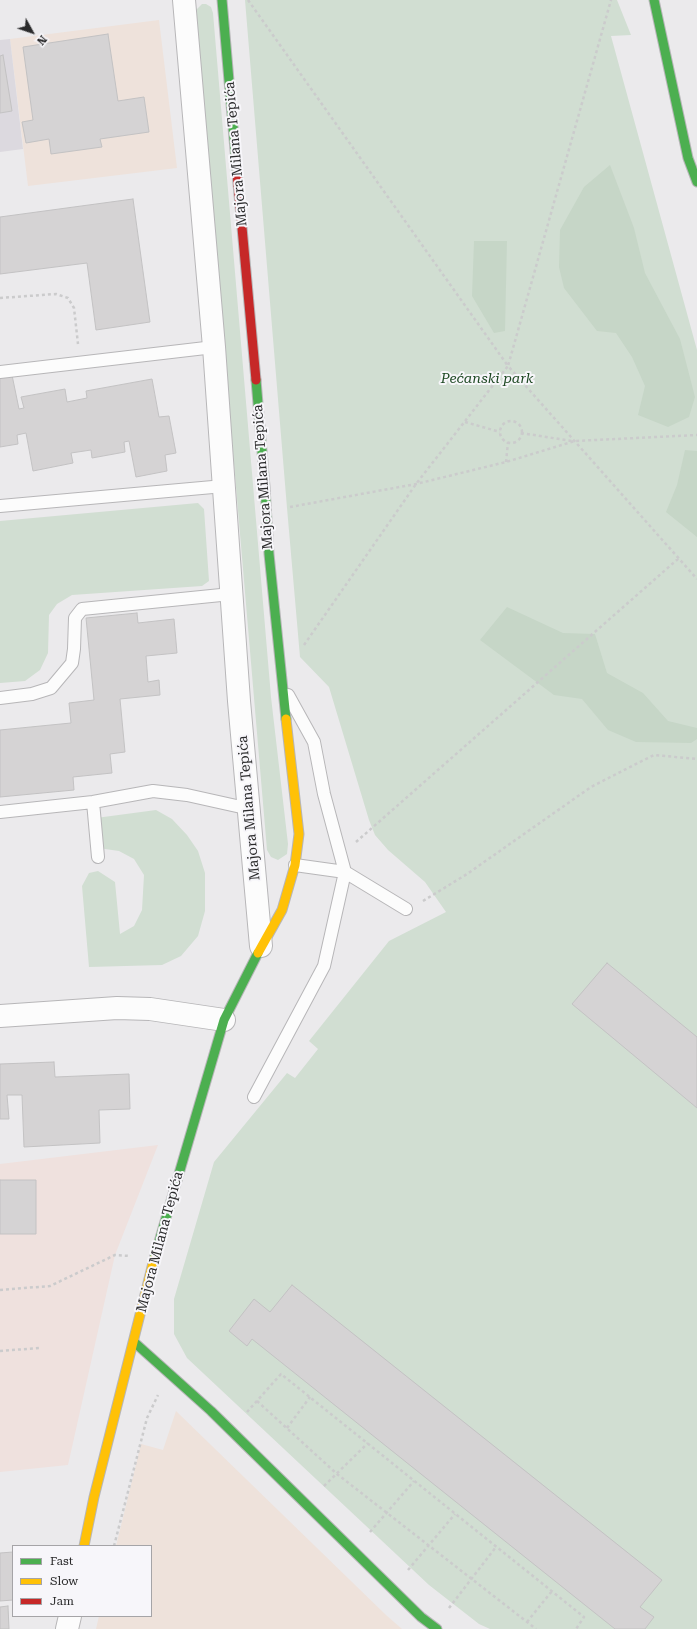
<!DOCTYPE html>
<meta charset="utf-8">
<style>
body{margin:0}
#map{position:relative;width:697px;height:1629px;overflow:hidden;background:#ebeaec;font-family:"Roboto Serif",serif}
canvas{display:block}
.legend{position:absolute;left:12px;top:1545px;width:140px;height:72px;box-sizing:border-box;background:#f7f6fa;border:1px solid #a5a4a7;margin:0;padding:5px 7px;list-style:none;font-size:12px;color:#2a2a2b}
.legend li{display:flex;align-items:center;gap:8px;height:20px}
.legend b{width:20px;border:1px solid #a5a4a7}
.north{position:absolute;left:12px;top:12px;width:40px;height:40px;-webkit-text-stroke:3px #f7f6fa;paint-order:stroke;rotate:130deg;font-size:11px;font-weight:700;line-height:16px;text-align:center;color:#2a2a2b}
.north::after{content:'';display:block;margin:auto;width:14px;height:18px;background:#2a2a2b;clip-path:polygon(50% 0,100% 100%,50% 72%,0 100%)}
</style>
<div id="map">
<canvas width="697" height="1629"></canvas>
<ul class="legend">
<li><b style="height:5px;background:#4caf50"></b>Fast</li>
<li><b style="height:5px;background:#ffc107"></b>Slow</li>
<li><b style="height:5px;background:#c62828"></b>Jam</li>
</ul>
<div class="north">N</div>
</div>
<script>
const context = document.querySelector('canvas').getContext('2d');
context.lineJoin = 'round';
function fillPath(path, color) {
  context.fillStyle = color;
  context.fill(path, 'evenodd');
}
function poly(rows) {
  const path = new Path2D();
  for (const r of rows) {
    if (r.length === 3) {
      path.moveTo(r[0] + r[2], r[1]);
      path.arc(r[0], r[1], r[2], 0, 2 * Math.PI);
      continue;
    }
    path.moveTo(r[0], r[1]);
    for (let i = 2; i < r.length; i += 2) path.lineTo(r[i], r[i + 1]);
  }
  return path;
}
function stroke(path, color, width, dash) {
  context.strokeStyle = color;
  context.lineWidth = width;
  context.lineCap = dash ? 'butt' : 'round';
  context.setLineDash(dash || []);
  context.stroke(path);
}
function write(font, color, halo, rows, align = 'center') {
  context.font = font + ' "Roboto Serif",serif';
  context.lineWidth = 4;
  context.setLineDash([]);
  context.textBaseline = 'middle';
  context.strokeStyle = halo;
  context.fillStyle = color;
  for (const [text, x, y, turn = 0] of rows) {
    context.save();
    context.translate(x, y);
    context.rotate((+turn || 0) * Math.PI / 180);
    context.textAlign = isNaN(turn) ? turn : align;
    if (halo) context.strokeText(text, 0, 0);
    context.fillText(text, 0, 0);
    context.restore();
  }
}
fillPath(poly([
 [159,20,177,168,28,186,10,39],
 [176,1411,386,1615,402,1629,96,1629,99,1616,151,1616,151,1546,116,1546,141,1444,163,1450]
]), '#eee2db');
fillPath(poly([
 [10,39,23,149,0,152,0,40]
]), '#dcd9df');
fillPath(poly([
 [158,1145,115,1255,68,1465,0,1472,0,1164]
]), '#efe1de');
fillPath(poly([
 [245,0,617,0,631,35,611,36,697,350,697,1629,490,1629,479,1624,429,1585,187,1358,174,1334,174,1299,214,1162,287,1073,295,1078,318,1049,309,1041,389,941,446,912,425,882,388,850,375,835,369,820,329,687,300,657,287,508],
 [202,4,206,4,211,7,213,13,271,697,288,844,287,854,278,860,271,857,267,850,197,30,196,10],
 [198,503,204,509,209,581,202,586,72,595,57,604,49,615,48,653,40,670,25,681,0,683,0,521],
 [156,810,172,819,187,835,198,851,205,873,205,911,198,936,181,956,162,965,89,967,82,886,89,873,98,871,115,882,120,934,134,926,142,910,144,875,134,859,119,851,98,848,96,818]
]), '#d1ded2');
fillPath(poly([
 [610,165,634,228,645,273,680,339,695,397,689,417,668,427,638,415,645,386,632,357,616,333,597,331,564,288,559,267,560,230,584,187],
 [474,241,507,241,505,331,494,333,472,296],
 [685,450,697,451,697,537,666,512,677,485],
 [507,607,563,633,595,634,607,673,643,693,668,721,697,728,697,739,691,743,636,742,608,730,582,699,554,695,480,640]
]), '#c6d6c7');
const building = poly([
 [108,34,118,101,144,97,149,132,100,139,102,147,51,154,49,139,26,143,22,122,33,120,23,47,108,34],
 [3,55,12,111,0,113,0,56,3,55],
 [133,199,150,322,96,330,87,263,0,274,0,217,133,199],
 [12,375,19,409,24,408,21,397,65,389,67,402,87,398,86,391,152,379,159,417,169,416,176,453,165,455,167,471,136,477,129,441,124,442,125,452,92,458,91,450,71,453,73,463,33,471,26,433,17,435,18,444,0,447,0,377,12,375],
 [137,613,138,623,174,619,177,653,146,656,148,682,159,680,160,695,120,699,125,752,110,754,112,773,73,777,74,790,0,797,0,730,71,723,69,703,94,700,86,618,137,613],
 [607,963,697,1037,697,1108,572,1004,607,963],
 [54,1062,55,1077,129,1074,130,1109,99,1110,100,1143,24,1147,22,1095,7,1095,9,1119,0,1119,0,1064,54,1062],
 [0,1180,36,1180,36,1234,0,1234,0,1180],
 [292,1285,662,1580,640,1607,654,1617,645,1629,615,1629,252,1339,247,1346,229,1331,254,1299,270,1312,292,1285],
 [13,1552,13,1600,0,1601,0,1553,13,1552],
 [8,1606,9,1629,0,1629,0,1607,8,1606]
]);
fillPath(building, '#d5d3d4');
stroke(building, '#c3c2c3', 1);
const lane = poly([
 [0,372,214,347],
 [0,506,224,486],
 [0,698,32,694,51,688,72,663,74,649,75,618,82,609,231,594],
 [93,802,98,857],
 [0,812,93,802,153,791,187,795,250,809],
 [295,865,345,872,406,909],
 [254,1097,324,966,345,872,324,794,314,742,288,695]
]);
const street = poly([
 [184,0,214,347,239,701,261,946],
 [0,1016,117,1008,150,1009,224,1020],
 [67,1629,70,1616]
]);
const fast = poly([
 [222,0,237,173],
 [654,0,688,158,697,182],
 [256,380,265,487,269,554,286,719],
 [154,1259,224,1020,258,953],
 [134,1342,211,1411,421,1617,437,1629]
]);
const slow = poly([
 [258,953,282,910,295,865,299,834,286,719],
 [84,1546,94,1497,154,1259]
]);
const jam = poly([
 [237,173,256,380]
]);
stroke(lane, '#b7b6b8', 14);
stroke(street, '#b7b6b8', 24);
stroke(fast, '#b7b6b8', 11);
stroke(slow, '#b7b6b8', 11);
stroke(jam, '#b7b6b8', 11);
stroke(poly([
 [248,0,508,366,611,0],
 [0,298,56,294,68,298,74,308,78,344],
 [511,432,11],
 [465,422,500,432],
 [521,433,572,441],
 [506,462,508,442],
 [290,507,416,484,506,462,575,441,697,435],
 [304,645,416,484,508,366,697,579],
 [356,842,679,558],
 [423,901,467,874,591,787,628,768,654,755,697,759],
 [0,1290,50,1286,115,1255,130,1256],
 [0,1351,39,1348],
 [257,1401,337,1474,536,1629],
 [247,1412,281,1374,584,1617,576,1629],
 [287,1428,310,1397],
 [324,1486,368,1443],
 [370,1532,414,1481],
 [114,1546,147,1418,158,1395],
 [408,1570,455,1514],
 [449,1608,496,1547],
 [527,1622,552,1591]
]), '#cbcbcc', 2.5, [3, 3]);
stroke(lane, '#fcfcfc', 12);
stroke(street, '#fcfcfc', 22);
stroke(fast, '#4caf50', 9);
stroke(slow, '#ffc107', 9);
stroke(jam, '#c62828', 9);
write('14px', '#2a2a2b', '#f7f6fa', [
 ["Majora Milana Tepića",236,154,-95],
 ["Majora Milana Tepića",263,477,-94],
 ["Majora Milana Tepića",249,808,-95],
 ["Majora Milana Tepića",160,1242,-75]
]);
write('italic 14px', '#1d4822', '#f7f6fa', [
 ["Pećanski park",487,379]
]);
</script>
